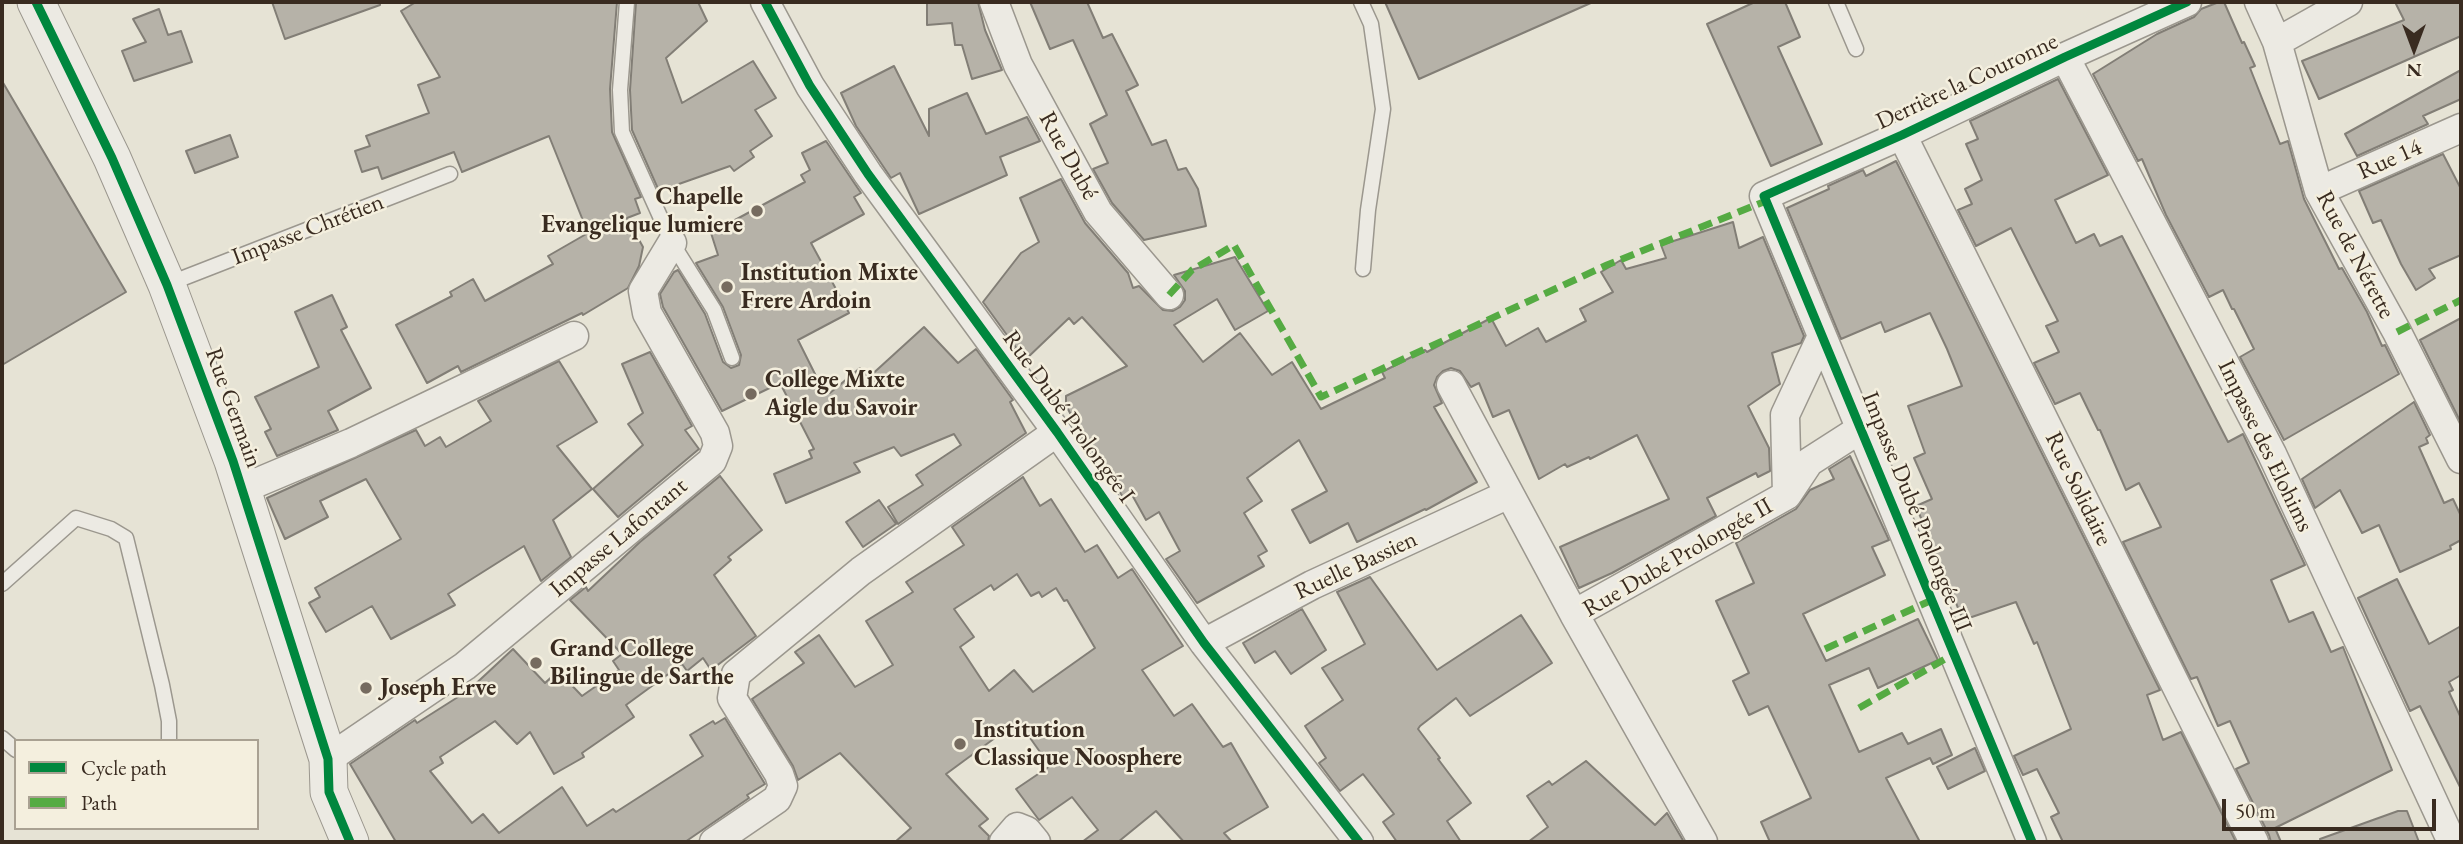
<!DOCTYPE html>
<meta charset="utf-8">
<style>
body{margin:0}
#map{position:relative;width:2463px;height:844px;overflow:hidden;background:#e6e3d5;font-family:"EB Garamond",serif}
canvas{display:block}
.frame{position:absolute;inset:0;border:4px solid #392b20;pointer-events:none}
.legend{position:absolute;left:14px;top:739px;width:245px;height:91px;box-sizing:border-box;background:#f4efde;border:2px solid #a9a192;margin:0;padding:9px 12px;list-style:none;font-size:21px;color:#392b20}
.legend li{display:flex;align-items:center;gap:14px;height:35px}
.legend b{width:35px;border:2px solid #a9a192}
.north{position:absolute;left:2379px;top:14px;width:70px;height:70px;-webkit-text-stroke:5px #f4efde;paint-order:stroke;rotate:180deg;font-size:19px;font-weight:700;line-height:28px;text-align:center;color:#392b20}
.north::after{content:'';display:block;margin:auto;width:24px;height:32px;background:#392b20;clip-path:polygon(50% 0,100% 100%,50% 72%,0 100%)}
.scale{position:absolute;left:2222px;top:799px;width:214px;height:32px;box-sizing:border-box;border:4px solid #392b20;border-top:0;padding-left:9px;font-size:21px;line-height:24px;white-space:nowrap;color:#392b20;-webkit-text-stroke:5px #f4efde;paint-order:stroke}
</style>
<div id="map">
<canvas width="2463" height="844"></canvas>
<div class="frame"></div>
<ul class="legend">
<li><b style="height:9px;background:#00873e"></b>Cycle path</li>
<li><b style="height:9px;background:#55ab43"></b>Path</li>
</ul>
<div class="north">N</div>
<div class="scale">50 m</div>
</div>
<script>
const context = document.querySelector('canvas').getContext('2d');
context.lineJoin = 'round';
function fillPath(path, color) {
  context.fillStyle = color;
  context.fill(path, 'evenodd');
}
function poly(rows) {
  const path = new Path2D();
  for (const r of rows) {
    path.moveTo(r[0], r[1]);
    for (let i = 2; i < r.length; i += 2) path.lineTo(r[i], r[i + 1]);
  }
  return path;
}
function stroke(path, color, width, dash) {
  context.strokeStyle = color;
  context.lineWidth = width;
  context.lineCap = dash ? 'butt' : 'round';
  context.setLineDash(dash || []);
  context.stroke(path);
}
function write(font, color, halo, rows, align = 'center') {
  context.font = font + ' "EB Garamond",serif';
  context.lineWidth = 5;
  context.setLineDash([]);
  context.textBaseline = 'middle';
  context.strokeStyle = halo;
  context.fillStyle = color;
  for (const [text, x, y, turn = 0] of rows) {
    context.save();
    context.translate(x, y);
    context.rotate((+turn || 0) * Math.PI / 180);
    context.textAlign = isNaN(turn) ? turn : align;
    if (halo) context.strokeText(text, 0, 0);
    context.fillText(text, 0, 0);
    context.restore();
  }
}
const building = poly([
 [272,2,380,2,380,5,285,39,272,2],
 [416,2,617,2,610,89,612,132,641,197,635,199,640,213,627,218,643,247,639,266,628,288,583,315,582,313,461,372,458,366,427,383,396,325,452,296,450,292,473,279,485,301,553,264,548,256,588,233,549,136,462,172,454,152,382,179,378,167,362,172,355,151,370,146,366,136,429,113,418,85,440,77,401,11,416,2],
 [636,2,698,2,707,21,666,58,682,103,753,61,776,98,755,110,772,136,750,151,754,157,734,171,730,166,659,191,632,130,630,90,636,2],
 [927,2,978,2,985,30,1002,70,972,79,962,45,955,45,952,23,927,25,927,2],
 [1030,2,1087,2,1103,38,1112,34,1138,85,1126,91,1152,145,1166,140,1178,170,1186,168,1198,189,1206,226,1144,240,1112,203,1093,169,1108,163,1090,124,1107,115,1073,40,1050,49,1030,2],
 [1385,2,1593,2,1419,79,1385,2],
 [1755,2,1785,2,1800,37,1778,47,1822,144,1771,166,1707,24,1755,2],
 [2219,2,2224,2,2242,43,2244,42,2255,66,2250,68,2280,144,2288,141,2304,199,2339,269,2342,268,2367,312,2382,346,2385,345,2399,374,2284,440,2240,357,2254,349,2234,309,2232,309,2223,290,2209,297,2166,215,2142,159,2138,161,2093,74,2157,34,2194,17,2201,9,2219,2],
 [2395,2,2461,2,2461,36,2319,99,2302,61,2404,20,2395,2],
 [159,9,168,35,181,31,192,62,134,81,122,51,146,42,133,19,159,9],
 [894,66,929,136,929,109,967,93,986,134,1027,117,1040,141,1000,157,1007,175,919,214,900,173,891,178,856,126,841,93,894,66],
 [2461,70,2461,99,2423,116,2428,124,2357,156,2345,134,2461,70],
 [2058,79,2108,175,2055,200,2076,243,2094,234,2100,246,2122,236,2228,442,2243,434,2305,565,2271,580,2289,622,2313,612,2331,652,2343,647,2392,770,2275,828,2281,842,2271,842,2269,835,2236,769,2249,763,2230,721,2218,726,2197,677,2191,679,2123,542,2161,527,2139,483,2126,490,2100,430,2098,430,2080,393,2055,404,2034,363,2059,352,2046,326,2058,321,2038,282,2011,228,1976,246,1958,210,1972,204,1965,189,1982,180,1966,144,1978,139,1970,121,2058,79],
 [2,81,126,292,2,365,2,81],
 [230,135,238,157,195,173,186,151,230,135],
 [826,141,861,193,854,197,864,214,811,243,849,313,798,340,820,384,825,382,830,393,860,368,868,378,924,327,958,363,976,349,1013,400,1010,402,1026,433,898,524,888,507,923,485,916,475,961,445,954,434,901,456,894,447,854,463,860,472,786,503,774,474,812,458,809,451,814,449,780,383,722,411,663,307,660,294,674,272,678,270,705,314,723,362,731,368,739,365,741,355,723,307,696,263,718,255,711,233,805,182,801,175,810,170,802,153,826,141],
 [2443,154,2461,189,2461,255,2429,269,2435,278,2416,290,2401,264,2381,220,2373,223,2359,191,2443,154],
 [1896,161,2160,690,2147,695,2163,740,2181,732,2236,842,2063,842,2051,817,2059,813,2037,769,2023,775,2014,756,2071,729,2037,642,2034,644,2016,602,1963,620,1916,506,1932,499,1914,458,1925,453,1908,406,1962,386,1947,349,1930,313,1885,332,1881,322,1841,339,1787,208,1829,189,1828,186,1863,170,1866,176,1896,161],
 [1061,179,1085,223,1128,273,1133,288,1139,286,1163,310,1173,311,1180,307,1185,300,1185,291,1174,275,1235,257,1268,311,1235,330,1217,299,1174,325,1203,362,1240,333,1272,375,1292,362,1321,409,1385,378,1382,372,1425,350,1427,352,1491,318,1506,346,1538,328,1546,342,1586,321,1580,309,1613,292,1601,272,1621,260,1626,269,1666,258,1661,245,1733,222,1739,248,1763,237,1804,336,1801,343,1772,353,1780,384,1748,406,1769,448,1770,471,1758,477,1756,473,1707,498,1716,516,1612,573,1579,588,1560,547,1669,499,1637,435,1590,459,1589,457,1567,467,1565,464,1539,479,1509,410,1493,417,1479,383,1471,387,1460,371,1451,368,1443,371,1437,377,1434,385,1442,403,1434,407,1477,482,1426,510,1425,509,1357,542,1348,523,1310,543,1292,510,1327,491,1299,440,1247,478,1262,501,1244,513,1267,551,1258,556,1264,566,1197,603,1166,559,1180,551,1159,512,1146,520,1131,493,1123,497,1088,445,1086,445,1066,405,1066,396,1127,366,1082,317,1074,324,1069,318,1025,360,983,302,1021,253,1039,242,1020,198,1061,179],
 [332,295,347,327,341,330,371,388,328,411,338,430,277,456,265,432,271,429,255,397,319,367,295,312,332,295],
 [2461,318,2461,421,2460,421,2420,340,2461,318],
 [650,352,692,426,685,430,699,449,618,517,593,489,643,445,628,424,643,413,622,364,650,352],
 [559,361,597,422,557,446,592,489,553,520,571,557,541,581,524,546,448,594,455,605,391,639,372,606,326,632,309,603,320,597,315,588,401,539,366,479,320,501,328,517,285,539,267,498,416,430,425,446,440,437,446,447,491,421,478,401,559,361],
 [2414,402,2430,435,2426,438,2428,443,2419,447,2444,503,2453,499,2461,516,2461,540,2450,546,2451,549,2400,572,2379,525,2362,533,2340,490,2315,508,2302,479,2414,402],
 [1850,456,1889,540,1872,547,1885,575,1803,614,1826,661,1918,619,1938,660,1878,688,1869,668,1829,685,1859,752,1902,733,1908,744,1941,729,1952,755,1933,764,1930,758,1886,778,1920,842,1770,842,1761,822,1811,798,1768,706,1749,715,1733,681,1749,673,1716,601,1754,583,1736,543,1796,509,1810,490,1834,479,1829,469,1850,456],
 [720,476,762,530,728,557,731,560,714,575,756,636,711,670,703,658,687,671,682,664,626,705,634,717,582,753,584,757,554,774,530,732,517,744,495,721,440,757,443,763,430,771,472,823,483,814,499,833,562,787,587,826,613,809,616,812,703,756,690,735,713,721,715,724,725,718,765,784,747,795,749,798,685,842,396,842,350,764,415,720,417,723,469,690,513,649,545,683,558,671,582,696,619,670,613,661,622,654,570,600,586,587,588,591,640,542,720,476],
 [1023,477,1040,506,1051,499,1085,552,1097,545,1118,578,1132,569,1183,646,1142,670,1174,716,1192,704,1223,747,1231,743,1268,807,1224,833,1232,842,1184,842,1156,811,1118,842,1082,842,1098,830,1072,797,1039,820,1016,789,1050,766,1018,721,946,774,988,819,979,826,989,836,988,842,895,842,911,828,840,753,798,780,793,766,752,699,804,663,795,652,819,635,855,687,893,665,866,621,913,592,906,582,964,545,952,527,1023,477],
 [1017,574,1031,596,1039,592,1042,597,1056,588,1064,601,1067,600,1095,648,1033,692,1014,670,989,691,960,647,974,637,954,609,991,585,994,590,1017,574],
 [879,500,896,524,863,547,846,522,879,500],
 [1370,577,1437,670,1521,615,1552,663,1470,716,1456,698,1420,726,1418,729,1440,758,1438,759,1471,803,1447,821,1461,842,1397,842,1383,822,1394,814,1363,774,1340,791,1319,763,1326,758,1305,726,1343,700,1322,668,1365,644,1337,592,1370,577],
 [2397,579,2429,644,2461,626,2461,675,2449,682,2453,690,2449,692,2461,718,2461,789,2420,706,2410,711,2358,598,2397,579],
 [1302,609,1326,650,1291,674,1275,651,1255,663,1243,643,1302,609],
 [1975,748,1985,771,1948,789,1937,767,1975,748],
 [1586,761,1655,825,1667,813,1684,842,1528,842,1548,827,1527,796,1549,781,1552,785,1586,761],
 [2398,811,2407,811,2419,842,2321,842,2320,839,2398,811]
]);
fillPath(building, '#b6b2a8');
stroke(building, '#827e76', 2);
const service = poly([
 [627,2,620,90,622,132,672,243,714,310,732,358],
 [1361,2,1371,24,1383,109,1368,210,1363,269],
 [1836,2,1856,49],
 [168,284,450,174],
 [2,584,76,518,111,529,126,538,162,685,169,721,169,741],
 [2,738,16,750]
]);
const minor = poly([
 [765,2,810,86,868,174,1057,432,1204,643,1359,842],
 [994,2,1018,65,1098,212,1169,295],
 [2259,2,2277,42,2319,191,2397,332,2461,459],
 [2277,42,2348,2],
 [2065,57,2272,454,2452,842],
 [1902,135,2254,842],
 [2319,191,2461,128],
 [1451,385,1574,614],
 [242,489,351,443,574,336],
 [1787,495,1809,462,1862,428],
 [1204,643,1312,585,1509,494],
 [328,759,465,666,712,461,718,446,715,433,647,313,643,291,672,243],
 [714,842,777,799,783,786,779,774,732,698,736,674,861,571,1057,432],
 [1004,842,1017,827,1027,831,1036,842],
 [1703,842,1574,614,1787,495,1785,415,1822,336],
 [2032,842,1764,196,1902,135,2065,57,2187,2]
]);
const tertiary = poly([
 [36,2,112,158,167,285,233,461,328,759,329,792,350,842]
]);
stroke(service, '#9b978e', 17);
stroke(minor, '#9b978e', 31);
stroke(tertiary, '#9b978e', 39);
stroke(service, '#eceae3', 14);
stroke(minor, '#eceae3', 28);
stroke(tertiary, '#eceae3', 37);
stroke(poly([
 [1169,295,1192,270,1234,245,1321,397,1607,265,1766,201],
 [2397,332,2461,300],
 [1825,649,1932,600],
 [1859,708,1954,654]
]), '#55ab43', 7, [14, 7]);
stroke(poly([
 [36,2,112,158,167,285,233,461,328,759,329,792,350,842],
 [765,2,810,86,868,174,1057,432,1204,643,1359,842],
 [2032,842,1764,196,1902,135,2065,57,2187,2]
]), '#00873e', 9);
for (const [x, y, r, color] of [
 [757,211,7,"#766b5f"],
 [727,287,7,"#766b5f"],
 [751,394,7,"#766b5f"],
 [536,663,7,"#766b5f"],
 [366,688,7,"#766b5f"],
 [960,744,7,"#766b5f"]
]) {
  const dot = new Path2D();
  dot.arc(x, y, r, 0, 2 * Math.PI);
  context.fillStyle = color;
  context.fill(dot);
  stroke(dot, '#f4efde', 2.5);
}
write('24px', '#392b20', '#f4efde', [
 ["Derrière la Couronne",1967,82,-25],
 ["Rue Dubé",1068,156,61],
 ["Rue 14",2390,160,-24],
 ["Impasse Chrétien",308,230,-21],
 ["Rue de Nérette",2355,255,62],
 ["Rue Germain",233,408,70],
 ["Rue Dubé Prolongée I",1068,417,54],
 ["Impasse des Elohims",2265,446,64],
 ["Rue Solidaire",2078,489,64],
 ["Impasse Dubé Prolongée III",1916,512,68],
 ["Impasse Lafontant",619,538,-40],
 ["Rue Dubé Prolongée II",1678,558,-30],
 ["Ruelle Bassien",1356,566,-25]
]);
write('bold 24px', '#392b20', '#f4efde', [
 ["Chapelle",743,197,"right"],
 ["Evangelique lumiere",743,225,"right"],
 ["Institution Mixte",741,273],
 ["Frere Ardoin",741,301],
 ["College Mixte",765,380],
 ["Aigle du Savoir",765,408],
 ["Grand College",550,649],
 ["Bilingue de Sarthe",550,677],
 ["Joseph Erve",380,688],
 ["Institution",974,730],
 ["Classique Noosphere",974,758]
], 'left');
</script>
